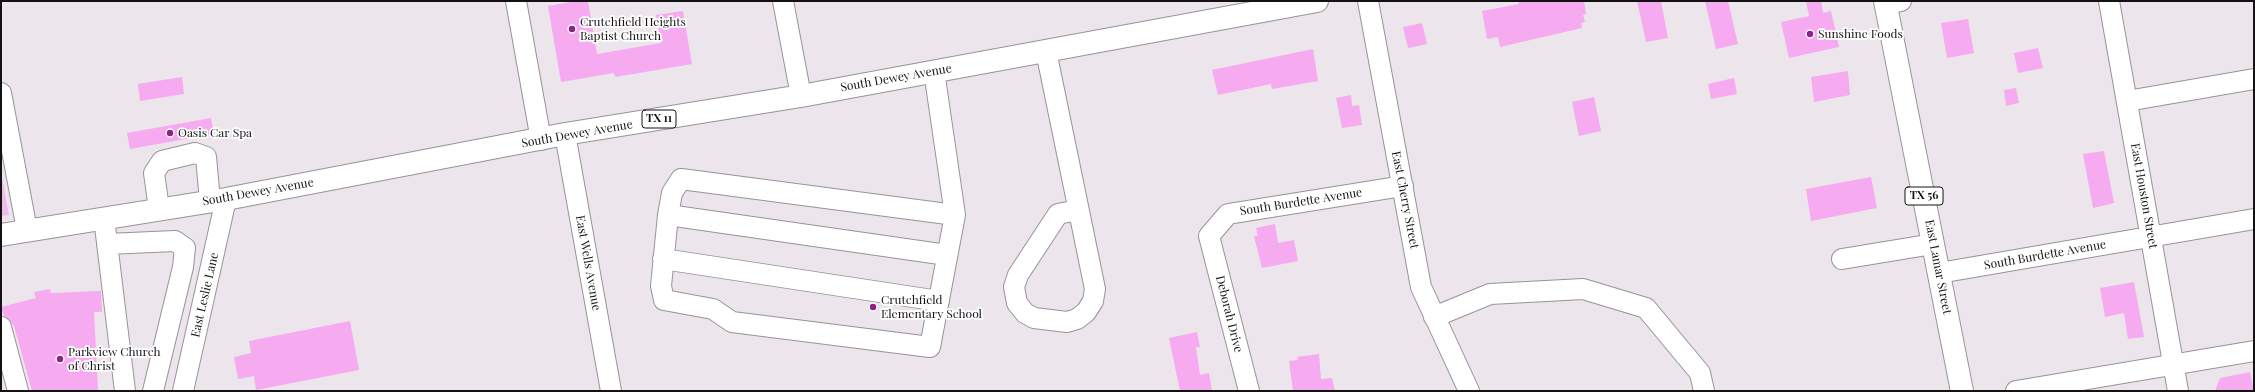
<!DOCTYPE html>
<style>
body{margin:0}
#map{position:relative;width:2255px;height:392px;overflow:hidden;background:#ece5eb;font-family:"Playfair Display",serif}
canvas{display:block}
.frame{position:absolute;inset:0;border:2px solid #141113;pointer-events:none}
</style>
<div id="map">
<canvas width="2255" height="392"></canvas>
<div class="frame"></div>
</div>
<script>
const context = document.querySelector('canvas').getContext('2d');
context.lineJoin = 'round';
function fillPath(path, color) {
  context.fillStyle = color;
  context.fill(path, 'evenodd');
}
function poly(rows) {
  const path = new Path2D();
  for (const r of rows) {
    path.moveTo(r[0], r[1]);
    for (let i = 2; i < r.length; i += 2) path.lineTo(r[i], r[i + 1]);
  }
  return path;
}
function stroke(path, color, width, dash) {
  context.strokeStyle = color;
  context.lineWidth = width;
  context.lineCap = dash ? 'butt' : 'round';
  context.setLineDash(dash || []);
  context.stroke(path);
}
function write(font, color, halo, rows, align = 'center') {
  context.font = font + ' "Playfair Display",serif';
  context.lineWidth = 3.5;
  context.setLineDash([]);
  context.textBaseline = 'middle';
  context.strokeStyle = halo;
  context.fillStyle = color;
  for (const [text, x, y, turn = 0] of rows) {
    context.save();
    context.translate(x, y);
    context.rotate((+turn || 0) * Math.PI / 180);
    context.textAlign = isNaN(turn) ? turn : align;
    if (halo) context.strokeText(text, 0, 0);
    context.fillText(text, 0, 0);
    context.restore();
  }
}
fillPath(poly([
 [1,172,9,215,1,216]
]), '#efbceb');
fillPath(poly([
 [577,1,588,1,597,54,661,43,656,15,683,11,692,64,615,77,614,73,561,82,548,6],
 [1518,1,1584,1,1586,14,1583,15,1585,22,1581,23,1582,28,1500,47,1498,37,1487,39,1482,11,1519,4],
 [1637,1,1661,1,1668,38,1646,42],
 [1705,1,1728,1,1738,44,1716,49],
 [1806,1,1821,1,1823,13,1831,11,1839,47,1789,58,1781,22,1809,16],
 [1968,19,1974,53,1947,58,1941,23],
 [1422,23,1427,44,1408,48,1403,27],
 [2038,48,2043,68,2018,73,2014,53],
 [1313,49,1318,81,1272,89,1271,84,1218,95,1212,70],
 [1848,71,1850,95,1814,102,1811,77],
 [182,77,184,94,140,101,138,84],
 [1734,78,1737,94,1711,99,1708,84],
 [2016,88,2019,103,2006,106,2004,90],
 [1351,95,1352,106,1359,105,1362,125,1342,128,1336,98],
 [1594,97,1601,131,1579,136,1572,102],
 [211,118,214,134,130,149,127,133],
 [2104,151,2114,203,2093,208,2083,154],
 [1871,177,1877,208,1811,221,1806,189],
 [1275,224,1278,243,1294,240,1298,261,1262,268,1254,236,1258,236,1256,228],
 [2134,282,2144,337,2128,339,2124,313,2105,317,2100,288],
 [50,289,51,293,101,291,102,312,94,312,98,391,32,391,14,326,9,319,4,316,1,307,36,298,34,292],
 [350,321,359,370,256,390,254,376,238,379,234,357,251,353,249,341],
 [1197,332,1200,347,1196,347,1200,375,1209,373,1212,391,1180,391,1169,338],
 [1319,354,1321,379,1332,378,1335,391,1293,391,1289,361,1298,360,1297,357],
 [2250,372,2254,391,2215,391,2220,378]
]), '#f6aaf0');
const minor = poly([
 [516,1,541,140],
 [783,1,801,96],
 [1368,1,1421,287,1469,391],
 [2109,1,2178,391],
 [1886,4,1901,1],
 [1046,51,1095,289,1093,301,1086,312,1077,319,1067,322,1034,318,1025,313,1017,303,1014,287,1018,275,1058,214,1078,210],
 [934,71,955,215,930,347,732,322,713,309,664,300,661,286,668,215,672,193,681,179,955,215],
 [1,93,27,230],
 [2127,101,2254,79],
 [565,134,611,391],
 [159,209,154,173,162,161,195,153,206,157,210,201],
 [668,215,947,255],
 [104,218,125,391],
 [107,244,175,241,185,248,183,267,153,391],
 [663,259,939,301],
 [1842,259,1933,244],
 [1939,273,2254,219],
 [1434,317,1490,294,1583,289,1646,308,1700,373,1704,391],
 [1,327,18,391],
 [183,391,226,199],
 [1249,391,1209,236,1228,214,1403,186],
 [2016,391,2254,351]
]);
const major = poly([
 [1885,1,1962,391],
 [1,235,226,199,565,134,801,96,1317,1]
]);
stroke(minor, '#999298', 22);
stroke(major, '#999298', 24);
stroke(minor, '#fff', 20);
stroke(major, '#fff', 22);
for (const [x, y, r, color] of [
 [572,29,4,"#8b2389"],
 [1810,34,4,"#8b2389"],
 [170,133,4,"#8b2389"],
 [873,307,4,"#8b2389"],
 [60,359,4,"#8b2389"]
]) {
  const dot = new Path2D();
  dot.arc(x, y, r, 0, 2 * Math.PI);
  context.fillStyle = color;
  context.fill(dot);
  stroke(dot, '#fff', 1.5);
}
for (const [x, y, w] of [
 [659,119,34],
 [1924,196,38]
]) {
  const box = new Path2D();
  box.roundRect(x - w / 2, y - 9, w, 18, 3);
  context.fillStyle = '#fff';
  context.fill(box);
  stroke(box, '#141113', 1);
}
write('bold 11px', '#141113', null, [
 ["TX 11",659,119],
 ["TX 56",1924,196]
]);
write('12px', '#141113', '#fff', [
 ["Crutchfield Heights",580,22],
 ["Baptist Church",580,36],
 ["Sunshine Foods",1818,34],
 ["Oasis Car Spa",178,133],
 ["Crutchfield",881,300],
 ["Elementary School",881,314],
 ["Parkview Church",68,352],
 ["of Christ",68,366]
], 'left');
write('12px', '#141113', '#fff', [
 ["South Dewey Avenue",896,78,-10],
 ["South Dewey Avenue",577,134,-10],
 ["South Dewey Avenue",258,192,-10],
 ["East Houston Street",2144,196,80],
 ["East Cherry Street",1405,200,79],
 ["South Burdette Avenue",1301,202,-9],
 ["South Burdette Avenue",2045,255,-10],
 ["East Wells Avenue",588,263,80],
 ["East Lamar Street",1938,267,79],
 ["East Leslie Lane",205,295,-77],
 ["Deborah Drive",1229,314,76]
]);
</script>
